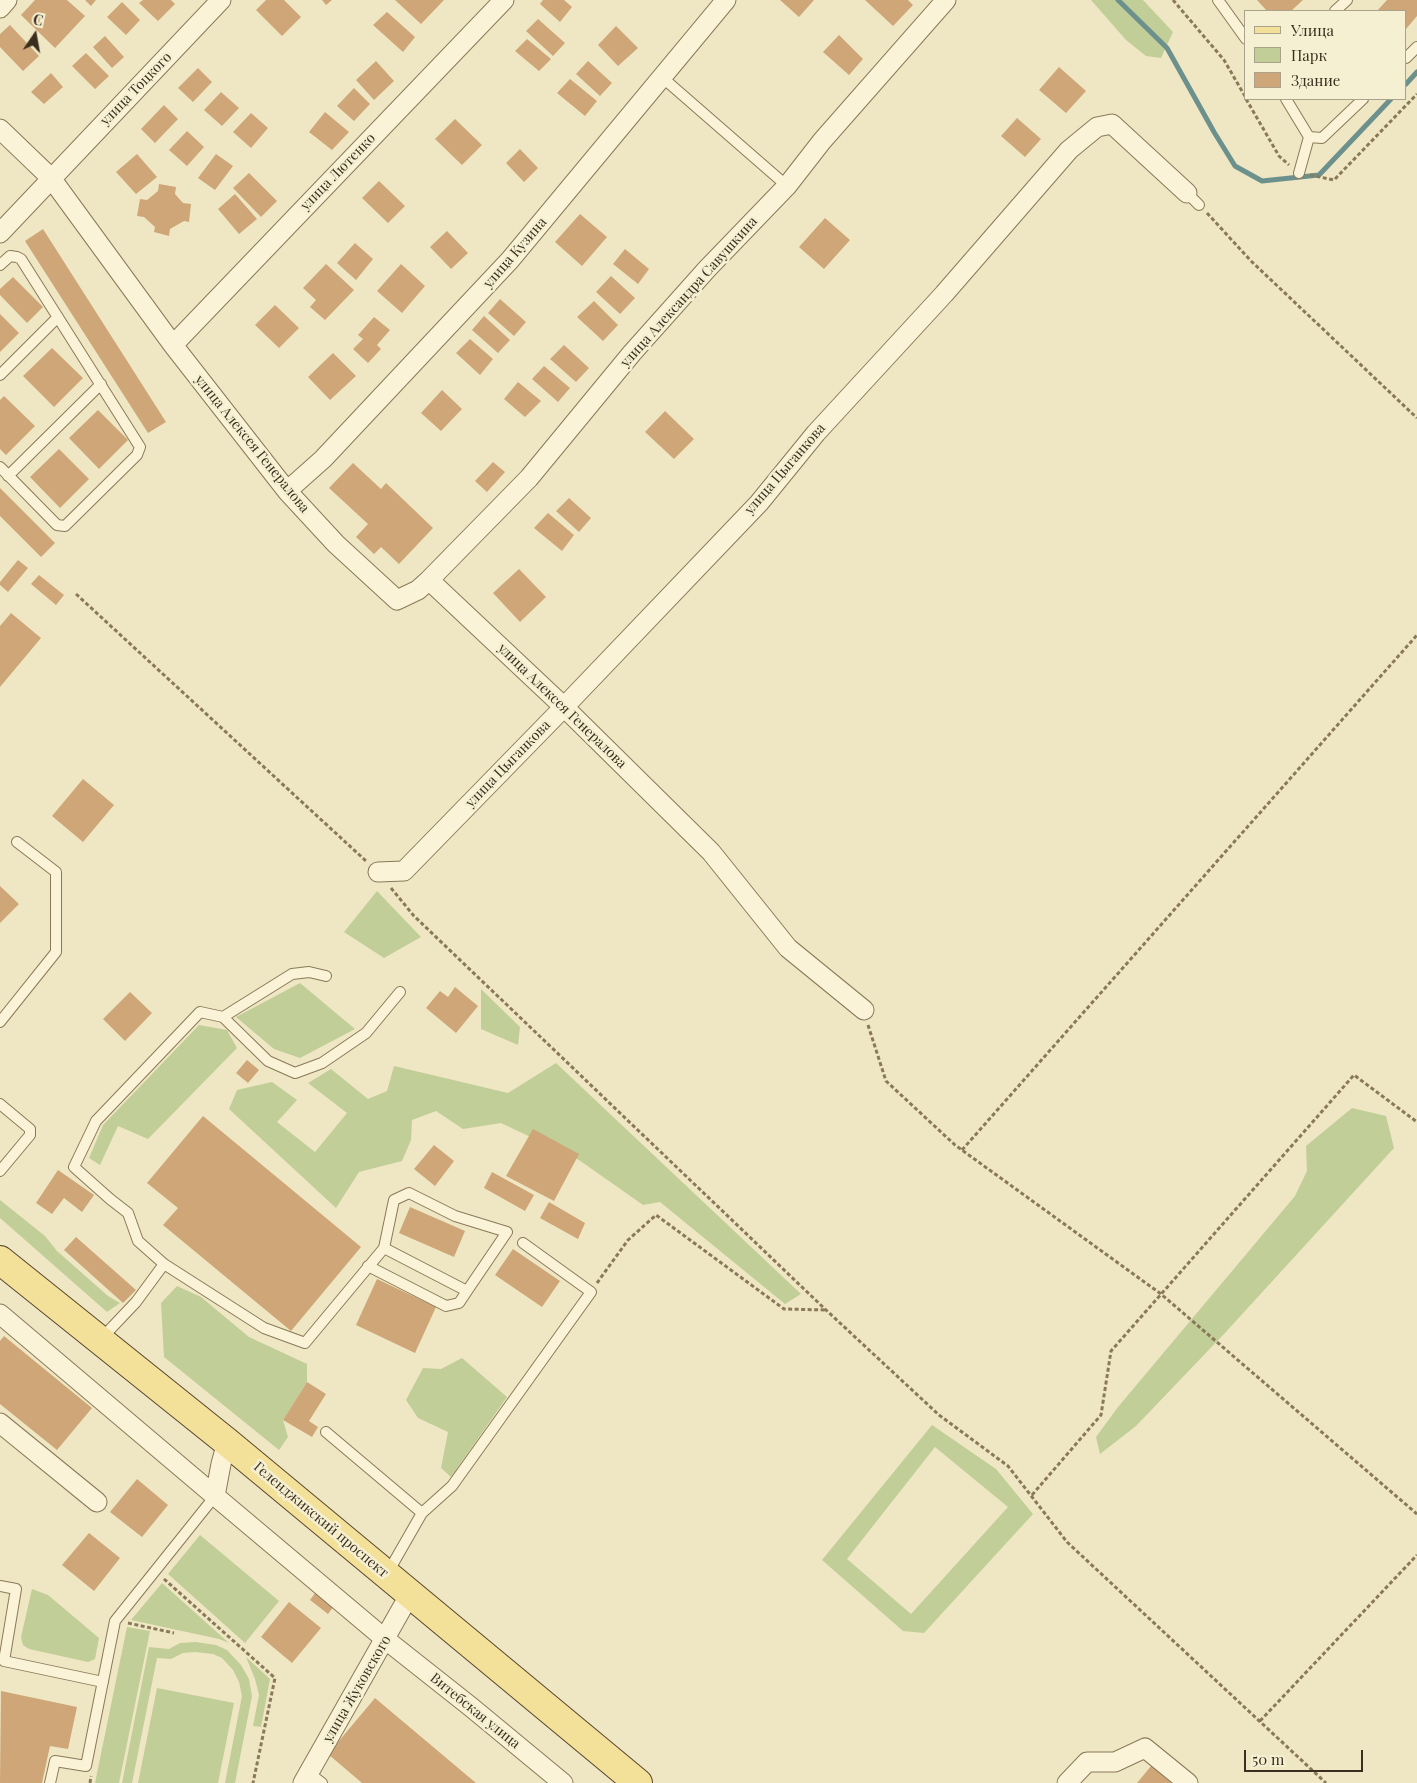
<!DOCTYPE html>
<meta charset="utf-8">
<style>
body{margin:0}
#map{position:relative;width:1417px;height:1783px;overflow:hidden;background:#efe7c3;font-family:"Playfair Display",serif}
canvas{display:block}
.legend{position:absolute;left:1244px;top:10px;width:162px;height:90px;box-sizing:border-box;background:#f6f0d3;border:1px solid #aba28b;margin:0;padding:6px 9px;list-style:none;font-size:15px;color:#3a2e1e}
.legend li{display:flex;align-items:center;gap:10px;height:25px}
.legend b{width:25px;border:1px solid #aba28b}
.north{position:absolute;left:10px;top:10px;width:50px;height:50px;-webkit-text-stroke:4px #f6f0d3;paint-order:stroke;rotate:12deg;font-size:14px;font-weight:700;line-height:20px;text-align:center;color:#3a2e1e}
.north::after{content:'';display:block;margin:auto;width:18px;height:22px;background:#3a2e1e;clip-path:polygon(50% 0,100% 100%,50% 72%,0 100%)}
.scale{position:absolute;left:1244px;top:1750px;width:119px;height:22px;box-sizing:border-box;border:2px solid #3a2e1e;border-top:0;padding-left:6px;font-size:15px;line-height:18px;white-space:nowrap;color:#3a2e1e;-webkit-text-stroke:4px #f6f0d3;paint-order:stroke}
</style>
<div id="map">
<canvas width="1417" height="1783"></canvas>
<ul class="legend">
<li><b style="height:6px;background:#f3e19a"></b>Улица</li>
<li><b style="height:14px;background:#c1ce97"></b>Парк</li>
<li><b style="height:14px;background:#cea678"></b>Здание</li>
</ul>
<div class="north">С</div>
<div class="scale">50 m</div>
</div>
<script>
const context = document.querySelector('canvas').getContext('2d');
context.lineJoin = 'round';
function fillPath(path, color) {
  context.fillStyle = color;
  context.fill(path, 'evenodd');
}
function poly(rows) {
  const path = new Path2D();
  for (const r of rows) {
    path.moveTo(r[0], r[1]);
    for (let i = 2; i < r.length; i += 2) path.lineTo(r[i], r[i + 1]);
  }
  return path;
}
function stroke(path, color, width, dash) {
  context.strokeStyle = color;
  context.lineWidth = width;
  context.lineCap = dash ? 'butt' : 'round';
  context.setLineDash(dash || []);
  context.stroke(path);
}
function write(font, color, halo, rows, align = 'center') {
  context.font = font + ' "Playfair Display",serif';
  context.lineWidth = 5;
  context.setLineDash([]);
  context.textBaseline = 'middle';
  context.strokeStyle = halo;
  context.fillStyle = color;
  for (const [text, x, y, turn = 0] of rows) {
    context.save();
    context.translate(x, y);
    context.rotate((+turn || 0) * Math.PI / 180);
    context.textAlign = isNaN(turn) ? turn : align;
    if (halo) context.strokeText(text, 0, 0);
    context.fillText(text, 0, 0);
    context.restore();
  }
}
fillPath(poly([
 [1091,0,1143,0,1173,32,1161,58,1146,56,1126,40],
 [377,891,421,937,384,958,344,932],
 [300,983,355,1029,300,1058,274,1049,236,1017],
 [481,989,520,1027,518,1045,481,1029],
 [199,1025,227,1030,237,1048,148,1139,118,1126,100,1165,89,1158,103,1125],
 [556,1063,801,1294,785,1304,660,1202,643,1205,579,1160,501,1123,463,1129,436,1111,412,1120,411,1140,402,1161,359,1172,336,1208,229,1109,237,1090,272,1082,297,1100,277,1122,315,1152,347,1113,308,1083,331,1069,368,1099,387,1091,394,1066,508,1093],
 [1352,1108,1386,1116,1394,1148,1224,1334,1136,1426,1100,1454,1096,1437,1118,1407,1295,1196,1307,1171,1306,1146],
 [0,1200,45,1236,57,1251,108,1296,120,1303,107,1312,0,1218],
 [177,1286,201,1297,249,1337,307,1364,307,1382,283,1420,288,1437,279,1450,164,1357,161,1303],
 [462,1358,507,1397,451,1477,441,1468,448,1432,418,1418,406,1400,423,1368,441,1369],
 [932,1425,996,1469,1033,1514,924,1633,903,1631,822,1560],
 [935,1447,1008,1507,911,1614,847,1559],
 [200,1535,279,1601,245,1643,168,1574],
 [162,1583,229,1643,219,1639,131,1620],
 [32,1589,48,1595,99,1638,95,1659,88,1662,29,1649,23,1645,21,1637],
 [127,1627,150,1631,119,1783,95,1783],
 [196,1642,216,1645,227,1650,241,1665,249,1679,252,1696,235,1783,225,1783,242,1696,239,1682,233,1670,222,1658,213,1654,195,1652,183,1653,171,1659,157,1658,132,1783,122,1783,149,1647,169,1649,180,1643],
 [246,1657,270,1679,261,1727,253,1726,259,1695,255,1679],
 [157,1688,234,1703,218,1783,138,1783]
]), '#c1ce97');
stroke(poly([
 [1118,0,1167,48,1214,132,1235,166,1262,181,1319,175,1391,99],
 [1406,84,1417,72]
]), '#6c918c', 5);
fillPath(poly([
 [35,0,67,0,85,16,55,48,21,15],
 [85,0,96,0,91,6],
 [143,0,171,0,175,4,158,21,139,3],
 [266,0,284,0,301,17,282,36,256,10],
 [322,0,332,0,326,5],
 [395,0,444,0,421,24],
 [543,0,564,0,572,7,560,22,540,4],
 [780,0,814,0,799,17],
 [865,0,908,0,913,5,893,26],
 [1257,0,1303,0,1291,11,1267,11],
 [1387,0,1417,0,1417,16,1406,29,1406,11,1377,11],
 [122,2,140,20,126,35,107,17],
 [387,12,415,37,403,52,373,25],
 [538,19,565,43,553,56,526,31],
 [10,25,39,56,23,71,0,47,0,34],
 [616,26,638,48,618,66,598,45],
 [839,35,863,59,849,75,823,52],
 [105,36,124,57,112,68,93,47],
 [527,39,551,59,539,71,515,51],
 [86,53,109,76,95,89,72,66],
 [376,61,394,81,374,100,356,80],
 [588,61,612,83,600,96,576,74],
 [1059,67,1086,91,1066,113,1039,90],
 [198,68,212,82,193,102,178,88],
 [51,73,63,87,44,104,31,92],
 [570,79,597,101,585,116,557,93],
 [354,88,370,104,354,121,337,106],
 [221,92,239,108,222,126,204,110],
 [164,105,178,119,155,143,141,129],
 [325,112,349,132,332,150,309,132],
 [251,113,268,128,251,148,233,132],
 [1017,118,1041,139,1025,157,1001,136],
 [455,119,482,145,462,165,435,139],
 [187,131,204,147,187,166,169,150],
 [520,149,538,168,524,182,506,163],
 [137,154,157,177,136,194,116,172],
 [216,154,233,166,215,190,198,178],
 [249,173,277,201,261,217,233,188],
 [379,181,405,206,388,223,362,198],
 [159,184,176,187,175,194,183,203,191,204,189,222,184,221,170,229,169,236,154,232,155,227,144,217,137,216,140,199,147,200,158,191],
 [235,194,257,219,239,234,218,209],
 [580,214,607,237,582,266,555,242],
 [825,218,850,240,824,269,799,247],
 [43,229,166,422,148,433,25,241],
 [447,231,468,253,451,269,430,247],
 [355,243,373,259,356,280,337,263],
 [625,249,649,269,638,284,613,264],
 [326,264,354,290,325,320,310,307,316,300,303,288],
 [401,264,425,286,402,313,377,291],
 [611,276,635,298,620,314,596,292],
 [13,277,43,307,27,323,0,295,0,289],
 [500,299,526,322,514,336,488,313],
 [594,301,618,325,603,341,577,317],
 [275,305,299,328,279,348,255,325],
 [0,314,19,333,0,352],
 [484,316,510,340,498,353,472,330],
 [374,317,390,330,377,345,381,349,368,363,353,349,363,339,358,335],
 [470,339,493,359,480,375,456,353],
 [564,345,589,368,576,382,550,359],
 [52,348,83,378,54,407,23,376],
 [333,353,356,376,330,400,308,377],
 [544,366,570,388,558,402,532,379],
 [518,382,541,401,525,417,504,399],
 [442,390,462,409,441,431,421,413],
 [4,396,35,426,6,455,0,449,0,400],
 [98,410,128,440,99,469,69,438],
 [665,411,694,439,674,459,645,432],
 [59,449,89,479,60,508,30,477],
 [493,462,505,472,487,492,475,481],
 [353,463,381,489,386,483,433,528,399,564,381,547,374,554,356,537,368,524,329,488],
 [0,488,55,543,41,557,0,516],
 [569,498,591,518,579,532,556,511],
 [548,513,574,535,562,551,534,528],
 [18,560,28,568,8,592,0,585,0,582],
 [519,569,546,597,520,622,493,593],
 [39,575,64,595,56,605,31,584],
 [11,613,41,638,0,687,0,626],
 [83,779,114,805,83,842,52,816],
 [0,886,19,904,0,923],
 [455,987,478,1006,456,1033,426,1008,440,991,448,997],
 [130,992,152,1013,125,1041,103,1019],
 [247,1060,259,1070,248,1083,236,1073],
 [203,1116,361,1247,291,1331,163,1225,178,1208,147,1183],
 [533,1129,579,1154,554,1201,506,1176],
 [434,1145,454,1161,435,1186,414,1169],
 [58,1170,94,1195,82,1212,64,1198,52,1214,36,1203],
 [492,1172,534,1195,525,1211,484,1188],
 [549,1202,585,1223,578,1239,540,1218],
 [410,1207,465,1231,454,1257,399,1233],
 [76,1237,136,1290,123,1303,64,1250],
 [513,1249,560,1281,542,1307,495,1275],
 [377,1279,436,1307,415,1353,356,1325],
 [4,1336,92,1408,57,1450,0,1404,0,1341],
 [307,1382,326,1394,309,1421,318,1427,312,1437,283,1420],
 [137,1479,168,1505,142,1537,110,1512],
 [89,1533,120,1558,94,1591,62,1565],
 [318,1589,336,1603,328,1614,310,1600],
 [289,1602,321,1628,292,1663,261,1637],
 [1,1691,77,1707,68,1749,50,1746,42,1783,0,1783],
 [375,1698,476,1783,362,1783,328,1754],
 [1156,1760,1184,1783,1137,1783]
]), '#cea678');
const lane = poly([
 [1218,0,1246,39],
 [1335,11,1347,0],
 [1406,58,1417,47],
 [663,78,787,186],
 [1286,99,1309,137,1299,173],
 [1309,137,1322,138,1363,99],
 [1187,193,1199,205],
 [0,265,10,256,17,257,21,259,140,447,137,455,65,526,57,525,0,467],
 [0,375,58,317],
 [8,476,101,384],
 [223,1017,292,974,309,972,326,976],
 [0,1022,56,952,56,872,17,842],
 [0,1104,30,1129,30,1135,0,1171],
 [164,1264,264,1328,305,1343,384,1248,394,1200,409,1193,455,1216,507,1232,467,1291,384,1248],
 [368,1266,446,1306,459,1303,467,1291],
 [100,1340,136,1302,164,1264,138,1241,128,1213,110,1199,74,1167,96,1121,200,1012,223,1017,268,1061,295,1073,322,1063,366,1033,400,992],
 [326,1432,422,1513],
 [387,1574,422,1513,452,1486,591,1292,523,1243],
 [0,1586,16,1589,4,1661,103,1682],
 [309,1773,322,1783],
 [50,1783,55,1761,86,1766,115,1621,215,1496]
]);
const street = poly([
 [0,8,7,0],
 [0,129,51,178,173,345,287,491,336,544,397,600,418,590,429,580,564,707,711,852,788,948,864,1010],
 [0,233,221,0],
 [173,345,504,0],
 [287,491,323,459,510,260,726,0],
 [429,580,529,478,632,353,707,269,787,186,822,141,946,0],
 [378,872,404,871,564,707,759,503,816,433,944,294,1069,150,1097,127,1112,124,1187,193],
 [0,1314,215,1496],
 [0,1423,97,1502],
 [227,1442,221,1464,215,1496,385,1639,471,1707,563,1783],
 [303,1783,410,1594],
 [1067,1783,1087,1762,1115,1762,1145,1748,1188,1783]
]);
const primary = poly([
 [0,1260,227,1442,638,1783]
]);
stroke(lane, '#8a7959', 12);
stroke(street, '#8a7959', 21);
stroke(primary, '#58462e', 30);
stroke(poly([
 [1173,0,1224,60,1246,98],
 [1246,99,1279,156,1289,165],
 [1310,175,1334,180,1417,94],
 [1207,213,1251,261,1417,418],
 [76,594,366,861],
 [391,888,414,916,826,1310,939,1415,1008,1466,1067,1542,1326,1783],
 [868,1025,886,1081,955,1145,1161,1294,1417,1514],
 [962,1150,1417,635],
 [597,1283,628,1240,656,1215,784,1309,826,1310],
 [1032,1495,1101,1415,1111,1351,1354,1075,1417,1122],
 [164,1579,275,1678,253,1783],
 [128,1623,174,1633],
 [1260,1721,1417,1555],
 [90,1783,91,1776]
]), '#8a7959', 3, [4, 2.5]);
stroke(lane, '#faf3d7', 10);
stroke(street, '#faf3d7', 19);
stroke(primary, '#f3e19a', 28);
write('14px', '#3a2e1e', '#f6f0d3', [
 ["улица Тоцкого",136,89,-46],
 ["улица Лютенко",338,172,-46],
 ["улица Кузина",515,253,-49],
 ["улица Александра Савушкина",689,292,-48],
 ["улица Алексея Генералова",252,444,51],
 ["улица Цыганкова",785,469,-49],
 ["улица Алексея Генералова",562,706,44],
 ["улица Цыганкова",508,764,-46],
 ["Геленджикский проспект",321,1520,40],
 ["улица Жуковского",357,1689,-60],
 ["Витебская улица",475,1711,39]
]);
</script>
